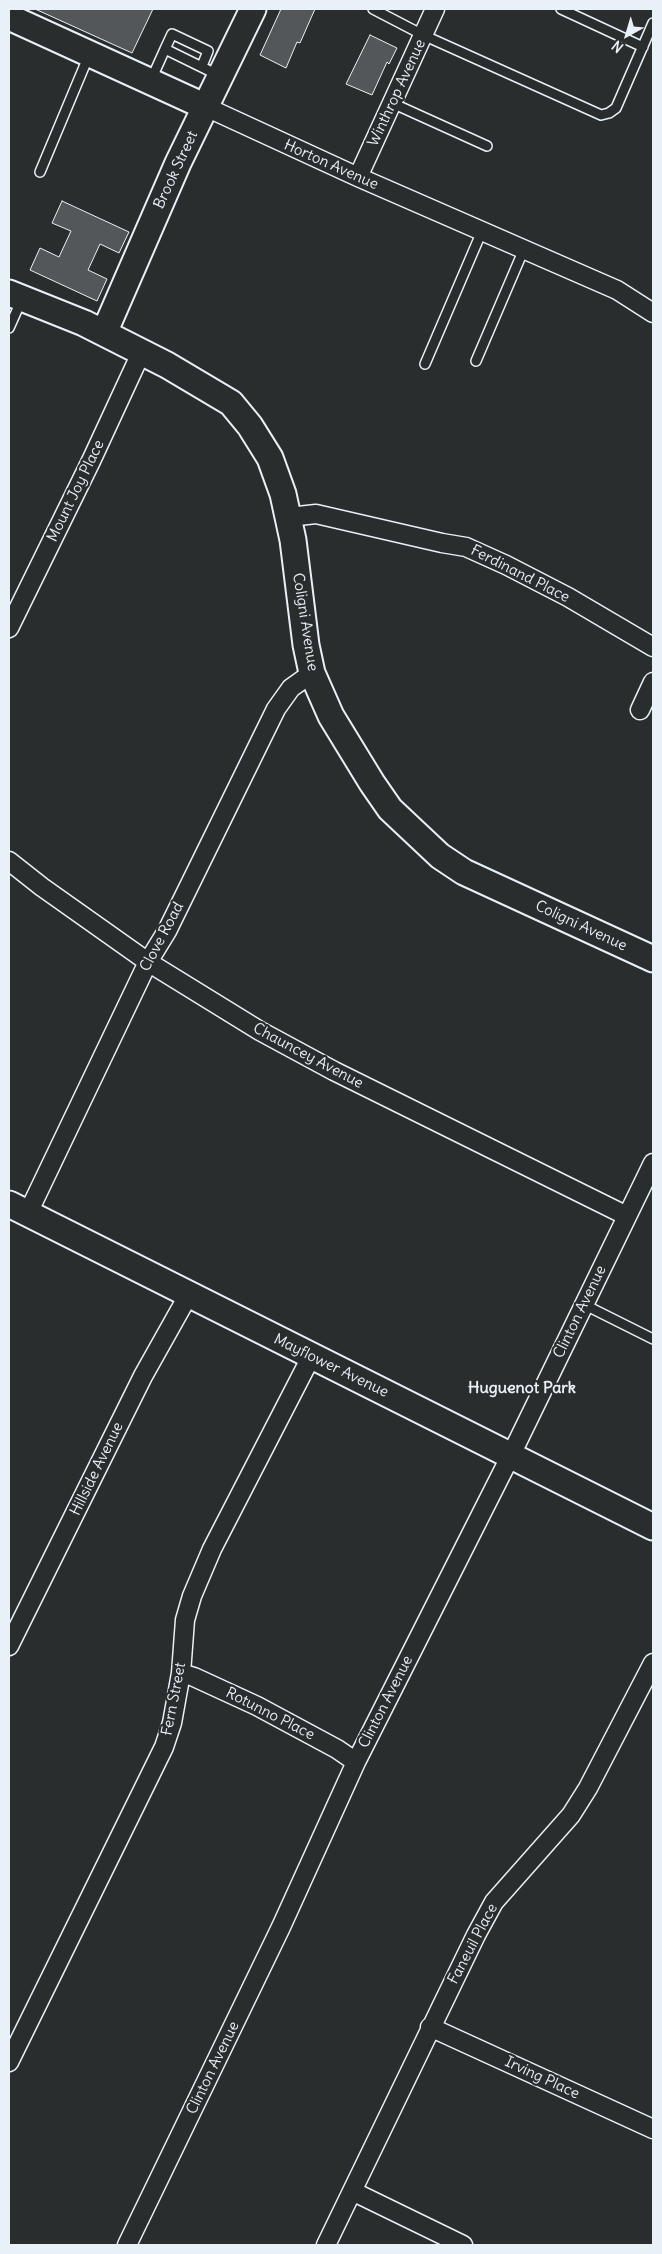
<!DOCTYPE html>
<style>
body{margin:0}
#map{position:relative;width:662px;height:2254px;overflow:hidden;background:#2a2d2e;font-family:Delius,sans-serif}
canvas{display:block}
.frame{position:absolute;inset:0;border:10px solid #e8f1f8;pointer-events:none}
.north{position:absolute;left:602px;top:10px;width:50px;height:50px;-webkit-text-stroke:4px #2a2d2e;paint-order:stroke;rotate:219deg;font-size:14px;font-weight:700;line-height:20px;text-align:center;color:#e8f1f8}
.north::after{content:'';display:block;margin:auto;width:18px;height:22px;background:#e8f1f8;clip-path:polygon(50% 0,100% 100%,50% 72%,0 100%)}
</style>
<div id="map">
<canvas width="662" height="2254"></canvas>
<div class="frame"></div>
<div class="north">N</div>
</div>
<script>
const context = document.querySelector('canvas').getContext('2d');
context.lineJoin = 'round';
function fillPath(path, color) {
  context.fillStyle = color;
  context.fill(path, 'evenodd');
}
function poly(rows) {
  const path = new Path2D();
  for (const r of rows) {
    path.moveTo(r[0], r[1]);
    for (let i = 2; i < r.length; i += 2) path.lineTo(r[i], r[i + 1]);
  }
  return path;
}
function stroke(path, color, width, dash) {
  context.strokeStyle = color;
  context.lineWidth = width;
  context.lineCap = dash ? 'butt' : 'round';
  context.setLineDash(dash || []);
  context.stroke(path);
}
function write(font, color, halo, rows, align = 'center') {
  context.font = font + ' Delius,sans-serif';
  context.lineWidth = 4.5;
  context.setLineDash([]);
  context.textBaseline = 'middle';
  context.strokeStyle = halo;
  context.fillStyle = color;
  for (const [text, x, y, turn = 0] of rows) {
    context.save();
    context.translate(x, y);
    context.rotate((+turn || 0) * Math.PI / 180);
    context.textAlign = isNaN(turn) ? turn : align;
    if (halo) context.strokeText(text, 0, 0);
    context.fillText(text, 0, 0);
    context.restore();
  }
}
const building = poly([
 [35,9,153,9,132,53,35,9],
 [281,9,315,9,300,43,297,42,286,68,260,55,281,9],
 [370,35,397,48,389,64,387,62,372,95,346,84,370,35],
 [62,201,129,232,119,253,100,244,88,270,107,279,97,301,30,270,40,248,59,257,71,231,52,223,62,201]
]);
fillPath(building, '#535759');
stroke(building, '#e8f1f8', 1);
const lane = poly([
 [373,9,423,35,601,115,609,113,616,108,653,23],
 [561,9,643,47],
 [165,49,172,34,208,51,202,66],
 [151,80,165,49,218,75],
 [392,103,487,146],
 [40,172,89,55],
 [9,328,22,299],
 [476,361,524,249],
 [425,364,482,231],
 [583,1304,653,1339]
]);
const street = poly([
 [206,107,358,177,617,290,653,313],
 [358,177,435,9],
 [289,517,316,514,442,543,466,547,506,565,568,597,653,647],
 [9,628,91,461,141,353],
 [640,710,653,682],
 [9,861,42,887,148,962,260,1031,334,1071,627,1216],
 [28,1213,148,962,167,931,276,709,291,688,312,673],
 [9,1646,143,1376,189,1294],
 [181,1673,194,1677,257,1706,337,1749,356,1762],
 [430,2027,653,2129],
 [9,2062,164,1747,172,1723,181,1673,185,1620,192,1596,212,1549,311,1357],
 [352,2191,463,2245],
 [127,2245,281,1927,356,1762,511,1455,653,1163],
 [326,2245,476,1935,494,1902,571,1815,588,1788,653,1663]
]);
const secondary = poly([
 [9,17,206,107],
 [9,293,84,323,167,365,231,403,250,426,270,458,283,494,293,540,306,645,312,673,331,716,372,783,390,809,440,856,464,872,653,959],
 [104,333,178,163,253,9],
 [9,1204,653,1527]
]);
stroke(lane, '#e8f1f8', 12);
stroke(street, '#e8f1f8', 21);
stroke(secondary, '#e8f1f8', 29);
stroke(lane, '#2a2d2e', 9);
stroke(street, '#2a2d2e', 18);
stroke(secondary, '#2a2d2e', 25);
write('15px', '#e8f1f8', '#2a2d2e', [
 ["Winthrop Avenue",397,93,-65],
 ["Horton Avenue",331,165,24],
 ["Brook Street",176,170,-65],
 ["Mount Joy Place",76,491,-64],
 ["Ferdinand Place",520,574,27],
 ["Coligni Avenue",305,622,81],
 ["Coligni Avenue",581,926,25],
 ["Clove Road",162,937,-62],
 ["Chauncey Avenue",308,1056,28],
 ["Clinton Avenue",580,1312,-64],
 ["Mayflower Avenue",331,1366,26],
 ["Hillside Avenue",97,1469,-64],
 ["Fern Street",174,1699,-79],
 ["Clinton Avenue",386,1702,-63],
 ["Rotunno Place",270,1714,27],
 ["Faneuil Place",473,1944,-62],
 ["Clinton Avenue",213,2068,-64],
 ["Irving Place",542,2078,25]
]);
write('bold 16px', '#e8f1f8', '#2a2d2e', [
 ["Huguenot Park",522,1388]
]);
</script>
